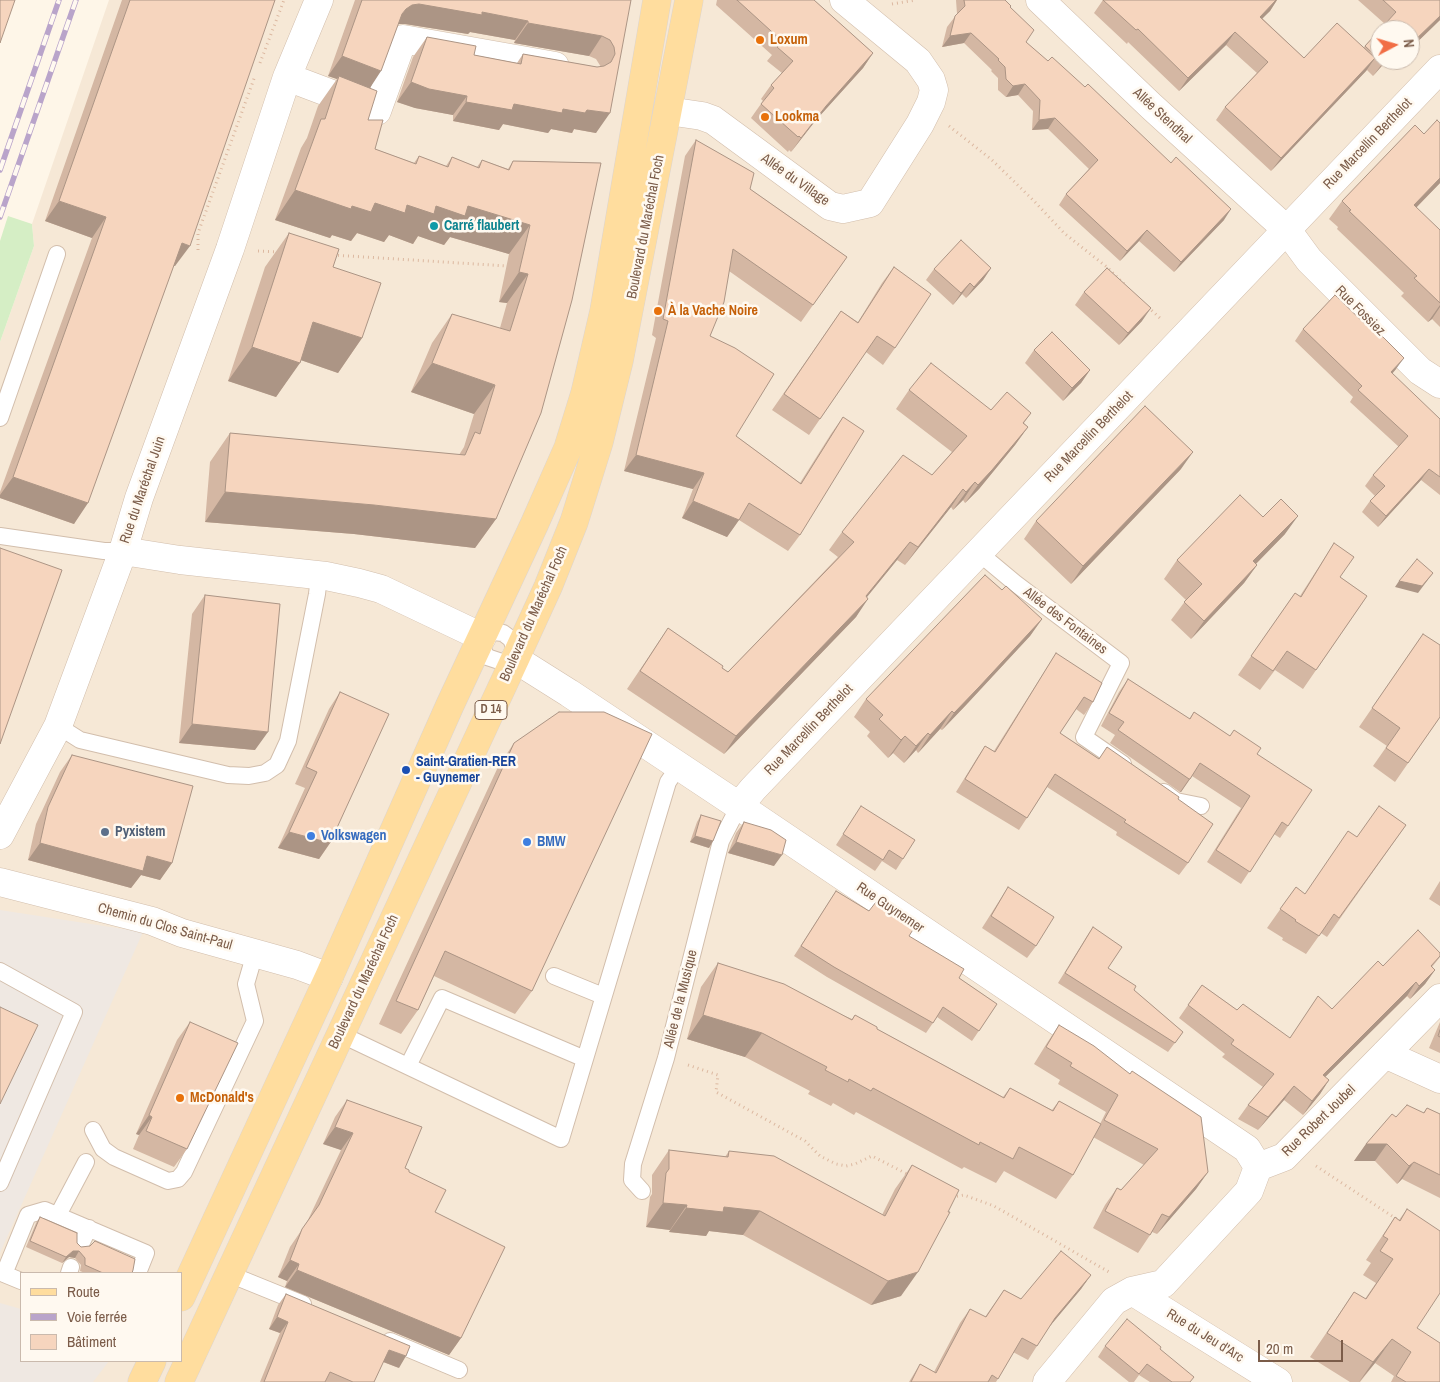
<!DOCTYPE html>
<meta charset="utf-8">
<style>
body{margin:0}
#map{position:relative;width:1440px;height:1382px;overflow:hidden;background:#fef6e8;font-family:"Archivo Narrow",sans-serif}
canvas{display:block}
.legend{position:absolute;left:20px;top:1272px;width:162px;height:90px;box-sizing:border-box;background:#fff9f0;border:1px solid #cabaad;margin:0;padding:6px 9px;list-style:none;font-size:15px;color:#7b5c49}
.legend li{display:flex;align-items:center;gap:10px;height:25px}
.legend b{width:25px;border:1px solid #cabaad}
.north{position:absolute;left:1370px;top:20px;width:50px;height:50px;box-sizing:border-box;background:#fff9f0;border:1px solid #cabaad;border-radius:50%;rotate:84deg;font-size:14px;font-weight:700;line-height:20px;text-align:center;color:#7b5c49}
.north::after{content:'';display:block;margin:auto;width:18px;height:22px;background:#f16e45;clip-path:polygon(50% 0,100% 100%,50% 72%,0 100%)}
.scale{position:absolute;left:1258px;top:1340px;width:85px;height:22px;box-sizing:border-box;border:2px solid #7b5c49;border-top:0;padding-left:6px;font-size:15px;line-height:18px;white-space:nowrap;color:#7b5c49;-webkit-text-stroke:4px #fff9f0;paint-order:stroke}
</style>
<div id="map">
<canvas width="1440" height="1382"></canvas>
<ul class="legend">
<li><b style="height:6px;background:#ffdd9e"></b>Route</li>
<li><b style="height:6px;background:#b9a4ca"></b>Voie ferrée</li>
<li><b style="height:14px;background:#f6d5be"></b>Bâtiment</li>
</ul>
<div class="north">N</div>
<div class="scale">20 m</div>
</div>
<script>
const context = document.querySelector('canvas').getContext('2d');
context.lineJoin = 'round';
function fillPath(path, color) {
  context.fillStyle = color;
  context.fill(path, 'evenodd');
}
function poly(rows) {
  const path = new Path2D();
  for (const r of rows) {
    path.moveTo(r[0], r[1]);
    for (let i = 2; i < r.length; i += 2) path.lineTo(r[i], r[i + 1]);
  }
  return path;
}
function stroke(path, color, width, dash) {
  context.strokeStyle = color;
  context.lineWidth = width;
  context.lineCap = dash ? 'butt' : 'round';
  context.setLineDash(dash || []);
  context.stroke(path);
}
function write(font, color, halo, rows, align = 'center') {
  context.font = font + ' "Archivo Narrow",sans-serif';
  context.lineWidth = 5;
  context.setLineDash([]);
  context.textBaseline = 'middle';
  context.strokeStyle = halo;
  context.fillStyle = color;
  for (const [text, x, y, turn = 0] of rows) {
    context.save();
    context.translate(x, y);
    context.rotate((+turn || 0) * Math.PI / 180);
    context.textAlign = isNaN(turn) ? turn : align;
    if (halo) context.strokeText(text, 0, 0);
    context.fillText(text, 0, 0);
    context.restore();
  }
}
fillPath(poly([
 [109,0,1440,0,1440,1382,0,1382,0,342,34,246,32,224],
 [1380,30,1410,30,1410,60,1380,60],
 [21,1273,181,1273,181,1361,21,1361]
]), '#f6e8d6');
fillPath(poly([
 [0,910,143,932,0,1253],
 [0,1303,21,1309,21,1361,109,1361,93,1382,0,1382]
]), '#efe8e2');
fillPath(poly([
 [8,216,32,224,34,246,0,342,0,241]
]), '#d5eec5');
const service = poly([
 [0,418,57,254],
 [0,536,104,551,123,551],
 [979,553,1015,583,1121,663,1084,737,1123,764],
 [493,632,503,633,511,639,515,650,515,659,502,662,487,657,481,646,482,637,493,632],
 [58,726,80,740,228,775,249,776,265,773,277,765,288,741,317,594,319,576],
 [1164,792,1176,801,1201,806],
 [0,971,74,1012,0,1183],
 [554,976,603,996],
 [340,1034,561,1139,668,782,679,766],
 [408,1066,442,998,585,1059],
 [93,1130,103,1149,114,1157,168,1181,178,1179,184,1172,255,1021,246,984,255,953],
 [642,1191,632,1180,633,1164,666,1058,721,841,739,806],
 [58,1215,86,1162],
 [81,1244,89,1228],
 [69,1273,71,1267],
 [229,1274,303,1304],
 [21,1281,4,1274,28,1215,45,1210,146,1253,138,1273],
 [390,1341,459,1370]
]);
const minor = poly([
 [319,0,287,77,230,249,139,498,123,551,180,560,326,576,359,583,381,589,482,637],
 [1040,0,1151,106,1287,230,1309,260,1420,371,1440,384],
 [287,77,377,111,403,39,555,66],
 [668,111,702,116,713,120,830,206,843,209,870,203,920,124,931,102,934,90,931,80,918,61,844,0],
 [515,659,569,693,739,806,1247,1149,1258,1167],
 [739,806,753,789,1440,69],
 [0,835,58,726,123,551],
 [0,882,152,921,182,933,297,965,329,977],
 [1385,1054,1440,1079],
 [1132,1291,1278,1382],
 [1047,1382,1114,1301,1132,1291,1163,1284,1249,1191,1258,1167,1284,1157,1440,998]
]);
const primary = poly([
 [181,1297,329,977,450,705,534,525,568,448,585,393,604,311,657,0],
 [142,1382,152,1361],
 [179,1382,515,659,548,587,574,522,599,442,619,361,689,0]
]);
stroke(service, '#d2beac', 18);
stroke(minor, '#d2beac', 29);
stroke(primary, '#ddd5d0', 29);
stroke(poly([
 [892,4,916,0],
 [260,63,284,0],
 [949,126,992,160,1034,201,1064,233,1108,268,1124,284],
 [198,250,198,233,255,76],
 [258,251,279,252],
 [333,255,507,266],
 [1148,307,1162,320],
 [688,1065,718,1075,716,1092,805,1141,820,1156,836,1164,846,1166,855,1164,872,1156,909,1175],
 [1316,1166,1398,1220],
 [952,1197,964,1195,994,1206,1109,1272]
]), '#dcb8a0', 3, [1, 4]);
stroke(service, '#fff', 16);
stroke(minor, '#fff', 28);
stroke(primary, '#ffdd9e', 28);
const rail = poly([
 [0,170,59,0],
 [0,217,76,0]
]);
stroke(rail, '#b9a4ca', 5.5);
stroke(rail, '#fff9f0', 4, [11]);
fillPath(poly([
 [122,0,275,0,175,266,173,266,74,524,0,498,0,492,92,238,45,221],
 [355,0,631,0,596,133,574,129,572,133,551,129,548,133,503,124,499,130,453,121,453,115,415,108,397,102,413,57,427,37,474,55,517,63,523,54,597,67,601,67,596,59,589,56,514,43,515,40,470,32,468,34,405,24,398,24,370,88,368,120,375,149,414,163,419,156,446,166,452,157,477,167,482,160,508,169,513,161,601,163,496,519,475,548,354,534,205,522,210,462,230,433,459,455,464,447,474,414,411,392,432,343,452,314,500,328,507,303,499,302,509,254,450,237,444,245,418,236,413,244,389,235,384,242,357,233,351,241,332,235,330,238,275,220,301,148,307,138,318,106,337,79,328,76],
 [717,0,814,0,873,53,863,68,816,120,791,152,789,150,788,152,751,118,763,101,761,99,771,85,782,73,767,61,772,55,716,5],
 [956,0,1005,0,1010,8,1026,42,1224,220,1174,272,1139,241,1120,261,1059,205,1066,194,1089,169,1048,129,1032,130,1033,111,1018,95,1006,97,998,90,998,78,991,71,992,70,964,43,942,47,947,27,957,14],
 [1103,0,1277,0,1270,11,1262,18,1304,58,1364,47,1385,24,1358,0,1440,0,1440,20,1410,49,1410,30,1380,60,1387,60,1373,76,1367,70,1271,171,1216,120,1225,107,1257,73,1226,45,1179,91,1128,42,1127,44,1094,13],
 [1440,123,1440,183,1416,208,1440,230,1440,327,1432,319,1428,322,1401,296,1404,293,1337,229,1338,227,1329,219,1342,201,1424,134],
 [696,140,750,189,847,257,801,322,729,271,710,336,736,436,800,483,831,434,843,417,800,535,788,551,739,520,727,537,682,518,693,489,624,471,656,338,652,335,685,156],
 [289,233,333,267,362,338,338,373,301,360,276,397,228,381,265,267],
 [894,267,895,348,883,365,866,352,809,435,772,410,841,311,858,322,882,283],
 [991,268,983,280,966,298,962,294,953,305,926,280,934,269],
 [1084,292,1142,321,1119,345,1075,305],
 [1303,329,1396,369,1392,374,1440,419,1440,495,1421,480,1378,527,1362,512,1370,501,1375,496,1365,486,1373,475,1399,447,1350,402,1353,397,1295,341],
 [1034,350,1090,370,1081,383,1063,401,1025,363],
 [909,390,991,410,1031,413,1024,423,1028,427,1015,445,979,489,965,503,963,500,953,510,951,507,905,565,897,560,867,597,856,617,724,754,627,689,668,628,728,672,838,557,829,550,842,532,932,475,952,452,896,409],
 [1181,469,1071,584,1024,539,1036,521],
 [1263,517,1285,534,1256,564,1257,565,1244,583,1191,639,1171,620,1186,600,1164,579,1177,560],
 [1334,543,1340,577,1367,596,1303,689,1275,670,1260,690,1238,675,1295,593,1300,596,1322,562],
 [1002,590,1042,619,1030,636,966,705,942,730,940,729,918,753,916,750,904,763,893,753,888,758,867,736,870,732,854,717,866,699],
 [205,595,255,750,179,743,192,614],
 [1423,634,1440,717,1395,782,1373,766,1387,746,1359,727],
 [1056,653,1093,702,1084,715,1076,709,1060,733,1099,759,1178,799,1188,863,1179,875,1116,835,1117,832,1047,787,1019,830,956,792,977,758,985,746,994,751,1048,666],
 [1128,679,1189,719,1194,712,1257,754,1288,826,1280,838,1274,834,1241,884,1207,862,1241,808,1192,776,1181,792,1180,792,1110,743,1115,735,1101,726,1119,692],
 [340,692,330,843,319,859,278,848,305,788,295,784,329,709],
 [514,743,532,991,515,1014,434,976,418,1010,401,1034,379,1024,498,767],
 [72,755,172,863,160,880,141,875,131,888,28,860,36,824,60,772],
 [701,815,713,841,709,848,690,842,697,822],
 [854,817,903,859,896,870,882,861,875,871,836,845],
 [744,822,774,866,728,853,736,833],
 [1406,825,1327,937,1321,933,1306,954,1282,940,1283,938,1267,928,1296,887,1305,894,1357,837],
 [1440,881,1440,906,1429,899],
 [1008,887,1036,946,1027,958,982,928],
 [836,891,909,936,959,978,997,1004,972,1041,937,1017,926,1033,827,977,794,956],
 [1093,927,1108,968,1183,1032,1168,1052,1058,983,1087,936],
 [1440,957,1432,967,1435,970,1425,984,1410,999,1407,996,1325,1077,1329,1080,1320,1094,1303,1115,1284,1100,1258,1130,1238,1119,1248,1105,1263,1087,1222,1057,1225,1054,1179,1018,1202,985,1237,1010,1289,1038,1332,1009,1383,966],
 [718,963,852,1019,855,1015,877,1029,1003,1097,1010,1088,1052,1110,1059,1101,1100,1124,1106,1112,1058,1084,1060,1080,1034,1064,1047,1043,1059,1025,1208,1172,1196,1189,1157,1234,1152,1232,1138,1253,1093,1228,1105,1205,1117,1188,1121,1190,1144,1165,1093,1137,1073,1175,1056,1199,1004,1171,996,1183,964,1167,962,1169,856,1112,854,1115,833,1103,831,1106,808,1094,810,1091,745,1057,687,1039,701,987],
 [190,1022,187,1149,174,1167,133,1149,139,1135,136,1134,177,1040],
 [1440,1022,1440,1053,1429,1048],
 [347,1100,409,1172,435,1212,461,1338,449,1355,285,1287,287,1281,278,1277,290,1247,307,1222,341,1150,323,1144,335,1117],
 [1427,1108,1440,1114,1440,1198,1402,1179,1397,1184,1375,1161,1354,1161,1366,1144,1423,1113],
 [669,1150,725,1157,729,1151,882,1215,895,1189,912,1165,901,1296,871,1305,743,1235,709,1231,706,1236,669,1232,670,1230,646,1227,650,1197,652,1194,652,1175],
 [1407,1209,1417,1328,1440,1382,1391,1382,1394,1376,1375,1363,1360,1382,1350,1382,1310,1357,1354,1292,1365,1299,1376,1283,1363,1275,1371,1263,1366,1260,1395,1217,1399,1220],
 [40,1217,81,1247,132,1273,85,1273,80,1271,81,1265,75,1258,69,1257,62,1263,26,1247,36,1223],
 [1091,1275,1081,1289,1049,1327,1028,1360,1013,1352,996,1382,909,1382,920,1364,934,1372,960,1323,970,1309,985,1317,1004,1290,1021,1299],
 [286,1294,399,1368,383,1362,374,1382,260,1382,280,1333,269,1329,278,1305],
 [1105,1346,1160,1349,1191,1382,1150,1382,1139,1375,1134,1382,1129,1382,1098,1357]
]), '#d4b7a3');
fillPath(poly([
 [1276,0,1277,0,1270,11,1251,30,1260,17],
 [419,4,482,12,528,21,515,40,470,32,468,34,405,24,398,24,392,28,406,9,412,5],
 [1440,16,1440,20,1410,49,1410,46,1413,42],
 [528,23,602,36,589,56,514,43],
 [1235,32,1226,45,1179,91,1188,78],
 [971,33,964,43,942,47,950,36],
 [873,53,863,68,816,120,791,152,801,138,826,106],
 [342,56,381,71,368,91,339,76,337,79,328,76],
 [1375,58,1366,71,1271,171,1281,158],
 [1385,60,1387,60,1373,76],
 [411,82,467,96,453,115,415,108,397,102],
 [1025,84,1018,95,1006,97,1013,86],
 [466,102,514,104,563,109,587,110,610,113,596,133,574,129,572,133,551,129,548,133,503,124,499,130,453,121],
 [1055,118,1048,129,1032,130,1039,120],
 [1440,178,1440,183,1401,223,1414,205],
 [295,190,352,206,375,203,436,206,468,206,530,225,509,254,450,237,444,245,418,236,413,244,389,235,384,242,357,233,351,241,332,235,330,238,275,220],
 [59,201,106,217,92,238,45,221],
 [1231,209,1224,220,1174,272,1181,262],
 [1147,230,1139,241,1120,261,1127,251],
 [182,243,190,246,175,266,167,264],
 [991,268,983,280,966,298,974,287],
 [519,272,528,274,507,303,499,302],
 [970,283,962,294,953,305,961,293],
 [1440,305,1440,307,1432,319,1428,322],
 [1151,308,1142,321,1119,345,1128,333],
 [313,322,362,338,338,373,289,356],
 [252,347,300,363,276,397,228,381],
 [1404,358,1396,369,1383,384,1391,372],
 [432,363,495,385,474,414,411,392],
 [1090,370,1081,383,1063,401,1072,388],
 [1028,427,1015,445,979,489,965,503,978,485],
 [1193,452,1181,469,1071,584,1083,566],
 [636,455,704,473,693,489,624,471],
 [1429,469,1421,480,1378,527,1386,516],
 [13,477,88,503,74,524,0,498,0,495],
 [975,482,963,500,953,510,966,492],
 [963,489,951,507,905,565,918,547],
 [225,492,374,505,496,519,475,548,354,534,205,522],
 [693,501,739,520,727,537,682,518],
 [1298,516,1285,534,1240,580,1253,561],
 [910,542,897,560,853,614,866,596],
 [1257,565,1244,583,1191,639,1204,621],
 [1433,573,1418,593,1395,587,1399,581],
 [868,599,856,617,724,754,736,736],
 [1042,619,1030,636,966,705,942,730,954,713],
 [952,711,940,729,918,753,930,735],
 [192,724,268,732,255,750,179,743],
 [928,733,916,750,904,763,916,746],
 [905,736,893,753,888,758,901,740],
 [1189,779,1190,779,1181,792,1180,792],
 [289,832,330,843,319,859,278,848],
 [695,836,713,841,709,848,690,842],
 [736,842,782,855,774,866,728,853],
 [40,843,147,856,172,863,160,880,141,875,131,888,28,860],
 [1435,970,1425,984,1410,999,1419,986],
 [1416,982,1407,996,1313,1089,1323,1075],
 [703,1015,762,1033,745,1057,687,1039],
 [1329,1080,1320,1094,1303,1115,1312,1101],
 [1294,1086,1284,1100,1258,1130,1268,1117],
 [149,1115,152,1117,139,1135,136,1134],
 [335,1127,353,1133,341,1150,323,1144],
 [1366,1144,1387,1144,1375,1161,1354,1161],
 [1414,1162,1402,1179,1397,1184,1409,1166],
 [1208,1172,1196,1189,1157,1234,1169,1217],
 [663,1203,687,1205,670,1230,646,1227],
 [724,1207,760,1211,743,1235,709,1231,706,1236,669,1232,686,1208],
 [73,1251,79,1251,75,1258,69,1257,62,1263,66,1257],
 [290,1260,299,1264,287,1281,278,1277],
 [297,1270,461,1338,449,1355,285,1287],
 [918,1272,901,1296,871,1305,888,1281],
 [1091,1275,1081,1289,1045,1332,1055,1318],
 [277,1317,288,1322,280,1333,269,1329],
 [1392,1339,1375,1363,1359,1382,1373,1362],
 [389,1350,406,1356,399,1368,381,1361]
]), '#ac9585');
const building = poly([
 [0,0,15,0,0,43,0,0],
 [130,0,275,0,190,246,182,243,88,503,13,477,106,217,59,201,130,0],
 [362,0,631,0,610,113,587,110,585,113,563,109,562,113,514,104,512,110,466,102,467,96,429,89,411,82,427,37,476,46,474,55,521,64,523,54,597,67,604,66,611,62,615,54,614,47,610,40,602,36,528,23,528,21,482,12,482,15,419,4,412,5,406,9,402,14,381,71,342,56,362,0],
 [737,0,814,0,873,53,826,106,801,138,799,136,798,137,761,104,774,88,771,85,793,61,777,47,782,41,737,0],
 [964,0,1005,0,1011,6,1010,7,1034,30,1026,42,1048,61,1052,57,1085,87,1088,84,1171,163,1176,157,1231,209,1181,262,1147,230,1127,251,1066,194,1098,160,1055,118,1039,120,1040,100,1025,84,1013,86,1006,79,1005,67,998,60,999,59,971,33,950,36,955,16,965,6,964,0],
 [1103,0,1276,0,1260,17,1304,58,1337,23,1375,58,1281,158,1225,107,1268,62,1235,32,1188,78,1138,29,1136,30,1103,0],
 [1383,0,1440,0,1440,16,1413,42,1410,39,1410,30,1380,30,1380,60,1385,60,1383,63,1365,46,1396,12,1383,0],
 [339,76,377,91,368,120,383,120,375,149,416,164,419,156,448,167,452,157,479,168,482,160,509,170,513,161,601,163,572,300,541,413,496,519,374,505,225,492,230,433,465,455,475,432,480,434,495,385,432,363,452,314,510,331,528,274,519,272,530,225,468,206,465,216,436,206,434,214,407,205,405,213,375,203,371,212,352,206,351,209,295,190,321,119,325,119,339,76],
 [1437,120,1440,123,1440,178,1414,205,1440,230,1440,303,1414,278,1417,276,1349,211,1351,210,1342,201,1415,125,1424,134,1437,120],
 [696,140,754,173,750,189,847,257,813,305,733,249,724,302,710,336,735,348,774,374,736,436,801,484,843,417,864,431,800,535,749,503,739,520,693,501,704,473,636,455,668,321,663,319,696,140],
 [289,233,339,249,333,267,381,283,362,338,313,322,300,363,252,347,289,233],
 [961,240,991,268,974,287,970,283,961,293,934,269,961,240],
 [894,267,931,294,895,348,877,336,820,419,784,394,841,311,858,323,894,267],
 [1107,268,1151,308,1128,333,1084,292,1107,268],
 [1335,295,1366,325,1368,324,1384,338,1404,358,1391,372,1440,419,1440,477,1429,469,1386,516,1370,501,1385,486,1373,475,1408,436,1358,390,1362,386,1303,329,1335,295],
 [1052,332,1090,370,1072,388,1034,350,1052,332],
 [931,363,991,410,1007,392,1031,413,1023,423,1028,427,992,470,978,485,975,482,966,492,963,489,918,547,910,542,866,596,868,599,736,736,640,671,668,628,723,666,722,668,728,672,854,542,842,532,903,455,932,475,967,436,909,390,931,363],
 [1145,406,1193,452,1083,566,1036,521,1145,406],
 [1240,495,1263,517,1281,499,1298,516,1253,561,1257,565,1204,621,1184,602,1202,584,1177,560,1240,495],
 [1334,543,1354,557,1340,577,1367,596,1316,670,1287,651,1273,671,1251,656,1295,593,1301,597,1334,543],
 [0,548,62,570,0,744,0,548],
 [1417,559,1433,573,1422,586,1399,581,1417,559],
 [985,575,1002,590,1006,586,1042,619,979,687,954,713,952,711,930,735,928,733,916,746,905,736,901,740,879,719,883,715,866,699,985,575],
 [205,595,280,604,268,732,192,724,205,595],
 [1423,634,1440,645,1440,717,1408,763,1386,748,1400,728,1372,708,1423,634],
 [1056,653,1102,683,1093,702,1084,697,1060,733,1099,759,1107,747,1179,797,1178,799,1213,824,1188,863,1124,822,1126,820,1055,774,1027,818,965,779,985,746,995,752,1056,653],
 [1128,679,1190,719,1194,712,1230,736,1234,730,1261,748,1257,754,1312,790,1288,826,1282,822,1250,872,1216,850,1250,796,1200,763,1190,779,1189,779,1118,730,1124,722,1109,713,1128,679],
 [340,692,389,714,330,843,289,832,317,772,306,767,340,692],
 [559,712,604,712,652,734,532,991,445,951,418,1010,396,1001,514,743,559,712],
 [72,755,193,786,172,863,147,856,143,871,40,843,48,807,72,755],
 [861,806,915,840,903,859,889,850,883,860,843,834,861,806],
 [1379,806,1406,825,1339,918,1334,914,1319,936,1295,921,1296,920,1280,909,1296,887,1305,894,1348,831,1357,837,1379,806],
 [701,815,721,821,713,841,695,836,701,815],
 [744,822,771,830,786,840,782,855,736,842,744,822],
 [1008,887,1054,917,1036,946,991,916,1008,887],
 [836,891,869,911,876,902,914,928,909,936,964,969,959,978,997,1004,979,1031,943,1007,933,1023,834,967,801,946,836,891],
 [1093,927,1122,947,1108,968,1136,986,1134,990,1183,1032,1175,1043,1065,973,1093,927],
 [1418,930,1440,953,1440,956,1431,966,1435,970,1419,986,1416,982,1323,1075,1329,1080,1312,1101,1294,1086,1268,1117,1248,1105,1274,1074,1231,1044,1234,1040,1188,1005,1202,985,1237,1010,1243,1004,1290,1038,1318,996,1332,1009,1378,961,1383,966,1418,930],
 [718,963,784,984,852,1020,855,1015,877,1027,877,1029,1004,1098,1010,1088,1053,1111,1059,1101,1101,1124,1073,1175,1019,1147,1013,1159,980,1142,979,1145,873,1088,871,1091,849,1079,848,1082,825,1070,827,1067,762,1033,703,1015,718,963],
 [0,1007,38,1025,0,1104,0,1007],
 [190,1022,238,1043,187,1149,146,1131,152,1117,149,1115,190,1022],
 [1059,1025,1094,1046,1130,1074,1132,1071,1201,1117,1208,1172,1169,1217,1162,1214,1150,1235,1105,1211,1117,1188,1121,1190,1158,1149,1104,1120,1118,1095,1070,1066,1072,1063,1046,1047,1059,1025],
 [1440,1030,1440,1037,1438,1036,1440,1030],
 [347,1100,422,1127,405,1168,409,1170,409,1172,446,1190,435,1212,505,1247,461,1338,297,1270,299,1264,290,1260,302,1229,319,1205,353,1133,335,1127,347,1100],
 [1407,1105,1424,1113,1427,1108,1440,1114,1440,1175,1414,1162,1409,1166,1387,1144,1366,1144,1392,1114,1396,1117,1407,1105],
 [669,1150,728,1157,729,1151,774,1156,885,1216,912,1165,959,1190,948,1212,950,1212,918,1272,888,1281,760,1211,724,1207,723,1212,686,1208,687,1205,663,1203,666,1173,669,1169,669,1150],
 [1407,1209,1440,1231,1440,1293,1417,1328,1440,1343,1440,1382,1406,1382,1396,1376,1411,1352,1392,1339,1373,1362,1327,1333,1354,1292,1366,1299,1393,1259,1380,1251,1388,1239,1383,1236,1395,1217,1400,1221,1407,1209],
 [40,1217,77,1233,77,1243,81,1247,90,1246,95,1241,135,1259,133,1270,132,1273,103,1273,85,1265,85,1258,79,1251,73,1251,66,1257,30,1241,40,1217],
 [1061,1251,1091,1275,1055,1318,1037,1346,1022,1338,998,1379,992,1375,988,1382,911,1382,920,1364,936,1373,970,1309,986,1317,1004,1290,1021,1299,1061,1251],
 [286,1294,410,1346,406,1356,389,1350,374,1382,353,1382,330,1372,325,1382,264,1382,288,1322,277,1317,286,1294],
 [1127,1319,1161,1347,1160,1349,1194,1377,1190,1382,1172,1382,1147,1364,1139,1374,1105,1346,1127,1319]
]);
fillPath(building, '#f6d5be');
stroke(building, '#ac9585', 1);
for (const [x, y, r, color] of [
 [760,40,5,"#e8710a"],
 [765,117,5,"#e8710a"],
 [434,226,5,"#0f9aa8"],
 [658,311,5,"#e8710a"],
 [406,770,5,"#1a4fb4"],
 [105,832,5,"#5c6f8a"],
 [311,836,5,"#3f7fe0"],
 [527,842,5,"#3f7fe0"],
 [180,1098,5,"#e8710a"]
]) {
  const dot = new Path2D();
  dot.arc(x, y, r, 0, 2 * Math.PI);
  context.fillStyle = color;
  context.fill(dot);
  stroke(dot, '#fff9f0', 2);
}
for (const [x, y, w] of [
 [491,710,32]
]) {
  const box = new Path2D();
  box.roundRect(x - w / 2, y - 9.5, w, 19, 4);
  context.fillStyle = '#fff9f0';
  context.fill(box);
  stroke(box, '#7b5c49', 1);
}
write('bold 12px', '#7b5c49', null, [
 ["D 14",491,710]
]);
write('bold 14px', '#c56008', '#fff9f0', [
 ["Loxum",770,40],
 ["Lookma",775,117],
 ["À la Vache Noire",668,311],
 ["McDonald's",190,1098]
], 'left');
write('14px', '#7b5c49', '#fff9f0', [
 ["Allée Stendhal",1162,116,43],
 ["Rue Marcellin Berthelot",1368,144,-46],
 ["Allée du Village",795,180,35],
 ["Boulevard du Maréchal Foch",646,227,-79],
 ["Rue Fossiez",1360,311,45],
 ["Rue Marcellin Berthelot",1089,437,-46],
 ["Rue du Maréchal Juin",143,490,-71],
 ["Boulevard du Maréchal Foch",534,614,-66],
 ["Allée des Fontaines",1065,621,37],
 ["Rue Marcellin Berthelot",809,730,-46],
 ["Rue Guynemer",890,908,34],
 ["Chemin du Clos Saint-Paul",165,927,16],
 ["Boulevard du Maréchal Foch",364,982,-65],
 ["Allée de la Musique",681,999,-76],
 ["Rue Robert Joubel",1319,1121,-44],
 ["Rue du Jeu d'Arc",1205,1336,32]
]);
write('bold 14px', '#0d838f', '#fff9f0', [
 ["Carré flaubert",444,226]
], 'left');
write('bold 14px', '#164399', '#fff9f0', [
 ["Saint-Gratien-RER",416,762],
 ["- Guynemer",416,778]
], 'left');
write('bold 14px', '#4e5e75', '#fff9f0', [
 ["Pyxistem",115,832]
], 'left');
write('bold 14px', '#366cbe', '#fff9f0', [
 ["Volkswagen",321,836],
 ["BMW",537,842]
], 'left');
</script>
